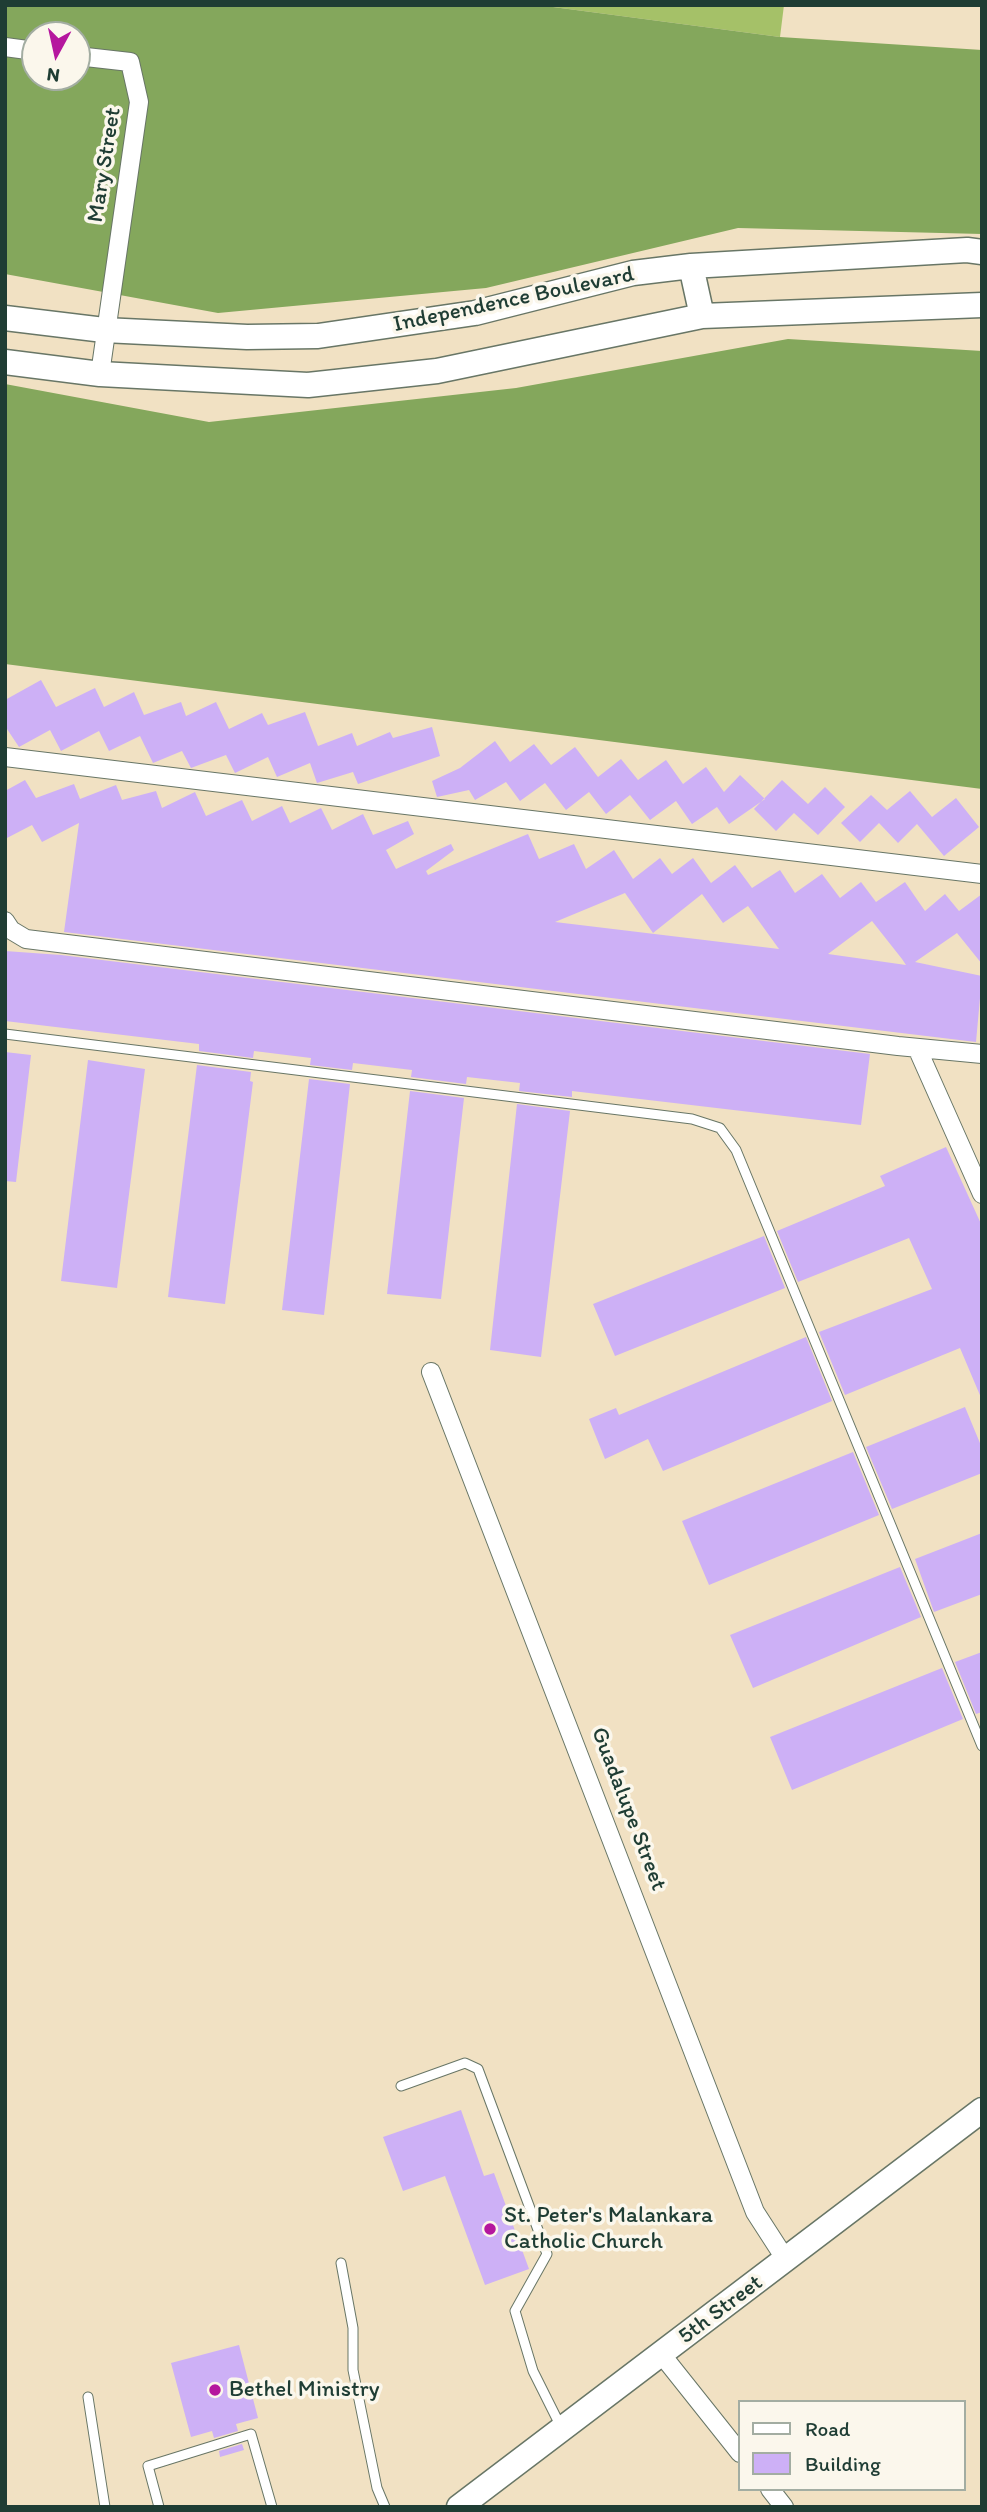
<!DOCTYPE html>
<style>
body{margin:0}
#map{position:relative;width:987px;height:2512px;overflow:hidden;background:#f1e1c3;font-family:Itim,sans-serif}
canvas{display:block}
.frame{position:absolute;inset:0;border:7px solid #1f3d34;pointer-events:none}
.legend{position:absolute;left:738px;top:2400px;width:228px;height:91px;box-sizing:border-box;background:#fbf7ec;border:2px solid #a3ada2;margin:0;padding:9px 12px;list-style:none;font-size:21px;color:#1f3d34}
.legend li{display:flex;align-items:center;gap:14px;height:35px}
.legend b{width:35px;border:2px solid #a3ada2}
.north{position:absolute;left:21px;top:21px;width:70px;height:70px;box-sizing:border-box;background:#fbf7ec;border:2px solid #a3ada2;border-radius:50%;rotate:188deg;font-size:19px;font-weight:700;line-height:28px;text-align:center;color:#1f3d34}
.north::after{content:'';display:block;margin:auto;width:24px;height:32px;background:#b5179e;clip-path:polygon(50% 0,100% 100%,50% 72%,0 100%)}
</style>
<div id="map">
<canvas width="987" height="2512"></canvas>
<div class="frame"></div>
<ul class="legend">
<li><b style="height:9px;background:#fff"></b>Road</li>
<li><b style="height:19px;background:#cdb0f6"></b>Building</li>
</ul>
<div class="north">N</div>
</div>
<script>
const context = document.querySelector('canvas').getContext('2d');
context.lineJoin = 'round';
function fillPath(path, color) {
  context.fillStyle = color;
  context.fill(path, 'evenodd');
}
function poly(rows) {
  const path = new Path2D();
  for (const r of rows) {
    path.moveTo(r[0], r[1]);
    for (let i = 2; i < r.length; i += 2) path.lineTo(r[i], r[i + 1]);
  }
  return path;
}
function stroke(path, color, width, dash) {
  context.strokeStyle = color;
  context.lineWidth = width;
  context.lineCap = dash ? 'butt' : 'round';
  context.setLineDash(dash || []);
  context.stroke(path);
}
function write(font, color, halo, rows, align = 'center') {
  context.font = font + ' Itim,sans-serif';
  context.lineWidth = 7;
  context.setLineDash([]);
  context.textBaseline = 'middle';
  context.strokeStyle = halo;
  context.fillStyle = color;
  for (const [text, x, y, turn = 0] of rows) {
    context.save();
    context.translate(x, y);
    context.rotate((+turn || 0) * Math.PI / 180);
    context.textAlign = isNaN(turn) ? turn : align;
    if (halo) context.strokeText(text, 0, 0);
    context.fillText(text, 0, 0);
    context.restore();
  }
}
fillPath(poly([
 [538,5,784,5,780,37]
]), '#a5c168');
fillPath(poly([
 [5,5,538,5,780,37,982,50,982,234,738,228,486,288,218,313,5,274],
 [35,35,77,35,77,77,35,77],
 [788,339,982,351,982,789,5,664,5,384,209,422,516,388]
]), '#84a75c');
fillPath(poly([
 [41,680,56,707,95,688,104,707,134,692,144,715,181,702,186,716,216,702,229,729,262,713,268,725,305,712,318,746,352,733,357,746,390,732,393,738,432,727,440,756,358,784,353,772,317,783,310,763,277,777,268,757,235,773,226,755,191,768,182,751,153,763,140,736,109,751,99,731,61,751,50,730,19,747,5,726,5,700],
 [495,741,510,762,534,744,551,765,575,747,598,777,621,759,638,780,666,760,683,784,706,767,724,792,740,775,765,799,729,824,717,807,692,824,676,801,650,820,630,795,606,814,589,792,566,810,545,783,520,801,506,782,475,800,469,790,437,797,432,781,460,768],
 [25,780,36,798,74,784,80,799,116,785,122,800,156,791,162,808,195,792,206,816,242,800,252,821,282,806,290,823,321,808,332,830,363,814,373,835,408,821,414,834,386,850,396,869,451,844,454,850,426,871,428,875,528,834,539,859,574,844,586,869,614,850,633,879,660,858,672,874,693,858,711,883,735,865,752,888,780,870,795,893,822,874,840,898,861,882,876,902,905,882,925,911,945,894,959,911,982,894,982,964,957,933,915,962,982,976,976,1042,64,932,79,823,42,842,32,825,5,839,5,791],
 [625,893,653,933,702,894,723,923,748,906,779,949,555,922],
 [872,921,902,959,906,965,828,954],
 [782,780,808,804,825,787,845,807,818,835,794,813,776,831,754,809],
 [910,791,932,817,956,798,979,827,944,856,917,824,898,843,879,823,860,842,841,823,871,795,887,810],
 [5,951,61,955,870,1054,861,1125,572,1091,572,1097,519,1091,520,1083,467,1077,466,1084,411,1077,412,1070,353,1063,352,1070,310,1065,311,1058,254,1051,253,1058,199,1051,199,1044,5,1021],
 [5,1052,31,1055,16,1182,5,1181],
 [88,1060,145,1069,117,1288,61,1281],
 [197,1065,251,1072,250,1081,253,1082,225,1304,168,1297],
 [309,1079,350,1084,324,1315,282,1310],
 [410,1091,464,1098,441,1299,387,1294],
 [517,1104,570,1111,541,1357,490,1350],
 [946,1147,982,1226,982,1400,960,1348,845,1395,819,1332,932,1289,909,1238,798,1282,777,1231,885,1186,880,1176],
 [764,1236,785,1288,615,1356,593,1304],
 [806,1337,832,1401,663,1471,648,1439,605,1459,589,1419,616,1408,619,1415],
 [965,1407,982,1448,982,1473,892,1509,866,1447],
 [853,1452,879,1515,709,1585,682,1521],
 [982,1533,982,1594,934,1612,915,1559],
 [900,1567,921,1617,753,1688,730,1635],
 [982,1652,982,1712,976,1714,955,1662],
 [942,1668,963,1719,792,1790,770,1737],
 [461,2110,484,2176,494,2173,529,2269,485,2285,445,2176,403,2191,383,2137],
 [239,2345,258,2418,236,2424,238,2431,214,2438,212,2431,191,2437,171,2363],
 [242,2444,244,2450,220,2457,219,2451]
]), '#cdb0f6');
const lane = poly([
 [5,1034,692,1119,720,1128,736,1150,982,1746],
 [401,2086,465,2063,478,2069,547,2254,515,2311,533,2371,561,2427],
 [341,2263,353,2328,353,2370,377,2488,385,2507],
 [88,2397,105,2507],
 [159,2507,148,2466,251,2434,272,2507]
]);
const street = poly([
 [5,47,35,51],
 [77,56,130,62,139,102,100,374],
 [5,757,982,874],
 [5,921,11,930,26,939,898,1046,982,1054],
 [917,1048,982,1194],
 [431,1372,755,2212,786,2260],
 [662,2355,740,2453],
 [770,2489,784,2507]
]);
const secondary = poly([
 [691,266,702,316],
 [5,318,104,330,247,337,318,336,475,313,633,273,691,266,967,250,982,252],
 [5,362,100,374,308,385,437,371,702,316,982,305],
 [459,2507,982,2110]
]);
stroke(lane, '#687666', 11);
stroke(street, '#687666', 20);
stroke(secondary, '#687666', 27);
stroke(lane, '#fff', 9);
stroke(street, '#fff', 18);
stroke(secondary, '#fff', 24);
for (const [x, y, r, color] of [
 [490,2229,7,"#b5179e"],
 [215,2390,7,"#b5179e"]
]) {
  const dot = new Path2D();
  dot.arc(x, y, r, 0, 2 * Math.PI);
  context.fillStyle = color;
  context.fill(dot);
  stroke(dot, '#fbf7ec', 2.5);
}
write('23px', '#1f3d34', '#fbf7ec', [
 ["Mary Street",105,165,-81],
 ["Independence Boulevard",514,300,-12],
 ["Guadalupe Street",628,1809,69],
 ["5th Street",721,2310,-37]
]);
write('23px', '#1f3d34', '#fbf7ec', [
 ["St. Peter's Malankara",504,2216],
 ["Catholic Church",504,2242],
 ["Bethel Ministry",229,2390]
], 'left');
</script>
